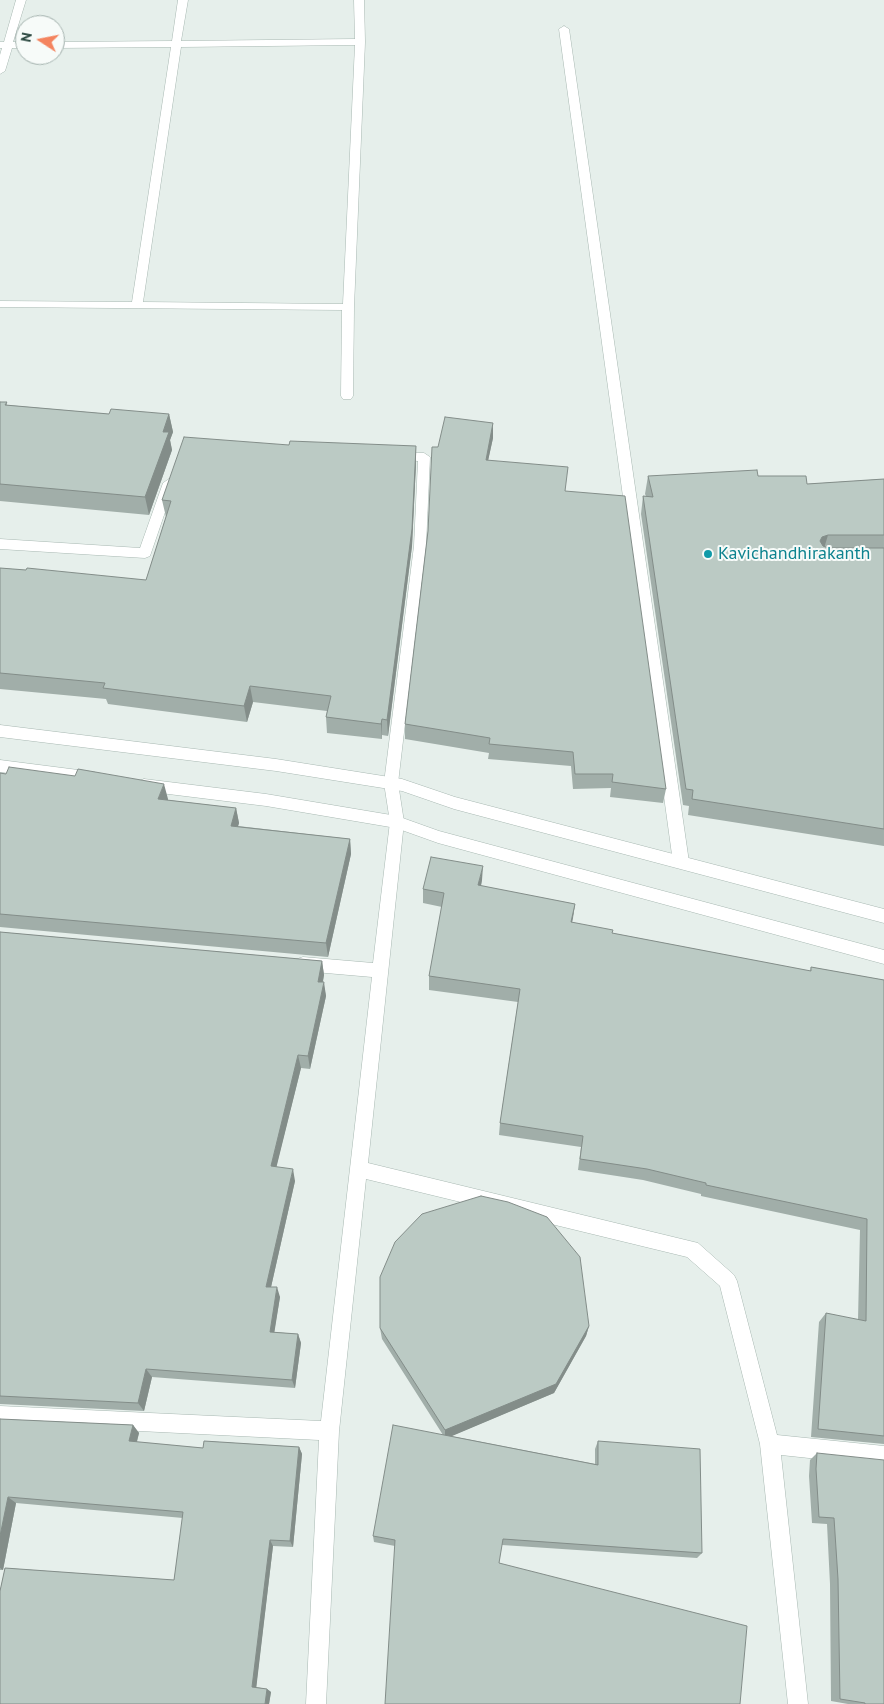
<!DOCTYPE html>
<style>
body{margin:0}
#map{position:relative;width:884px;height:1704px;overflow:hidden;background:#e6efeb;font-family:"PT Sans",sans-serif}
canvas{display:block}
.north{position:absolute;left:15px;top:15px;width:50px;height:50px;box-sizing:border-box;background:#f7fbf9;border:1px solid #a3b1ad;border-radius:50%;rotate:281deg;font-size:14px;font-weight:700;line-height:20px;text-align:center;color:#24423a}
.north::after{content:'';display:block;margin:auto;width:18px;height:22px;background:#f4845f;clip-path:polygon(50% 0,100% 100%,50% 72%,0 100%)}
</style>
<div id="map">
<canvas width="884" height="1704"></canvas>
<div class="north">N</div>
</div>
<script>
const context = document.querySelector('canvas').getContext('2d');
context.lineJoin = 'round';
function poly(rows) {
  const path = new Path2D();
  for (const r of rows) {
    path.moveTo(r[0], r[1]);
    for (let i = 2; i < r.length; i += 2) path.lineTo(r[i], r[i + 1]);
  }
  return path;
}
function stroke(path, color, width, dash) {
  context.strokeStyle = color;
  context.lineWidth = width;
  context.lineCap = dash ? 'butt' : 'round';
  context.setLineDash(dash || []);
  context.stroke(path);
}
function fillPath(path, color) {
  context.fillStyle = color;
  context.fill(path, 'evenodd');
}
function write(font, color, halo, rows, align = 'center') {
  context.font = font + ' "PT Sans",sans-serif';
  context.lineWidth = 4;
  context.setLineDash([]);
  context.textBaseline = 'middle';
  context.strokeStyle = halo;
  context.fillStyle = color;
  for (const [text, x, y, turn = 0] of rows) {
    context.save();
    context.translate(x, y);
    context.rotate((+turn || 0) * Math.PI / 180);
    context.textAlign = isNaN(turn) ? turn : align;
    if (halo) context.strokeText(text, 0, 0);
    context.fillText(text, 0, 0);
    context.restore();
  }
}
const minor = poly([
 [16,0,26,0,13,42,25,42,25,48,12,48,5,71,0,74,0,55,2,48,0,48,0,42,4,42,16,0],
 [178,0,188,0,181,41,355,39,354,0,364,0,365,42,354,307,353,396,351,399,343,399,341,396,342,310,0,307,0,301,132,302,171,47,55,48,55,42,172,41,178,0],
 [355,45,343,304,143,302,181,47,355,45],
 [564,26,569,29,689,862,686,866,681,868,676,866,673,862,559,29,564,26],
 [397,452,424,453,430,457,426,546,398,783,404,822,368,1163,698,1243,734,1275,737,1281,777,1435,884,1446,884,1466,781,1455,808,1704,788,1704,760,1444,720,1286,687,1257,366,1179,339,1431,326,1704,306,1704,319,1440,0,1424,0,1406,321,1421,372,977,303,971,297,969,295,964,297,959,303,957,373,963,390,822,384,783,414,546,418,461,393,459,391,456,393,453,397,452],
 [169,479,175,483,150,556,145,558,0,549,0,539,140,548,163,483,169,479]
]);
const tertiary = poly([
 [0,725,276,759,402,779,455,797,884,909,884,923,454,809,402,791,276,771,0,737,0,725],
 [0,760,94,772,99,774,101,778,99,782,94,784,0,772,0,760],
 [144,779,266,794,397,816,439,831,884,950,884,964,438,843,396,828,266,806,144,791,139,789,137,785,139,781,144,779]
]);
stroke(minor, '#a8b8b2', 1);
stroke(tertiary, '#a8b8b2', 1);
fillPath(minor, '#fff');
fillPath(tertiary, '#fff');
fillPath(poly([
 [0,402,7,402,7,405,109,414,169,414,173,432,170,440,172,450,149,515,0,501],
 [493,423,493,438,488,460,565,491,666,789,663,803,610,797,611,788,573,789,571,766,488,759,489,753,405,739,405,724,438,447],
 [289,445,416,446,416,463,412,546,388,736,382,735,382,739,327,733,326,717,327,711,253,702,247,722,108,704,106,699,0,689,0,568,146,580,166,517,162,500],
 [648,476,758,476,807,484,884,479,884,846,688,815,689,806,683,805,641,514,643,496,646,496,645,494],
 [0,773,168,799,168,800,236,808,239,823,238,826,350,839,351,854,328,957,0,927],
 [482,880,481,886,575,904,572,922,612,933,810,971,811,967,884,980,884,1444,811,1437,819,1322,826,1313,858,1320,860,1230,701,1196,701,1194,643,1180,578,1170,581,1147,499,1135,500,1123,518,1002,429,990,429,976,442,907,423,903,423,889],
 [0,932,322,961,324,975,323,982,326,996,310,1069,301,1068,276,1167,295,1181,271,1287,280,1297,274,1332,298,1334,301,1343,295,1388,152,1377,144,1411,0,1404],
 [589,1326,586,1336,554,1393,451,1436,595,1464,595,1449,598,1441,702,1553,697,1558,502,1545,395,1546,374,1542,373,1536,443,1435,382,1339,380,1328],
 [0,1419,133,1425,139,1433,137,1442,203,1448,204,1441,299,1447,302,1454,293,1547,273,1546,256,1687,267,1689,271,1692,269,1704,0,1704,0,1591,5,1568,174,1580,183,1518,16,1503,3,1570,0,1570],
 [817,1453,884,1704,848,1704,831,1701,830,1584,827,1524,812,1523,809,1476,810,1460]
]), '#a1aea9');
fillPath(poly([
 [169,414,173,432,170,440,172,450,149,515,145,497,163,432],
 [493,423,493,438,485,475,486,460],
 [416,446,416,463,412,546,388,736,387,720],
 [828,535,823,552,820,541,822,537],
 [250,686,253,702,247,722,244,706],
 [382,719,382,739,381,724],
 [164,784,168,799,162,814,158,799],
 [236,808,239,823,234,840,231,826],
 [350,839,351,854,328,957,326,943],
 [483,866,482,880,478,899,478,885],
 [575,904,573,918,569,936,571,922],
 [322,961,324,975,320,995,318,982],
 [324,982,326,996,310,1069,308,1056],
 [298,1055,301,1068,274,1177,271,1166],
 [293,1169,295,1181,269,1296,266,1287],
 [277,1287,280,1297,273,1341,270,1332],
 [589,1326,586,1336,554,1393,445,1439,445,1430],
 [298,1334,301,1343,295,1388,292,1380],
 [146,1369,152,1377,144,1411,138,1403],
 [133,1425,139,1433,135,1448,129,1441],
 [299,1447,302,1454,293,1547,290,1541],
 [8,1497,16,1503,3,1570,0,1568,0,1536],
 [270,1540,273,1546,256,1690,252,1687],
 [267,1689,271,1692,269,1704,265,1704]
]), '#838d89');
const building = poly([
 [0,402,7,402,5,405,109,414,111,409,169,414,163,432,169,432,145,497,0,484,0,402],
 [445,417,493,423,486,460,568,467,565,491,625,496,666,789,612,782,613,774,575,774,573,752,489,744,490,738,405,724,428,531,432,447,438,447,445,417],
 [184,437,289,445,290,441,416,446,412,529,387,720,382,719,381,724,326,717,331,696,250,686,244,706,103,688,105,683,0,673,0,568,26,570,27,568,146,580,171,501,162,500,184,437],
 [757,470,758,476,806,476,807,484,884,479,884,535,828,535,822,537,820,541,823,546,828,548,884,548,884,829,692,799,693,790,686,789,643,496,653,497,648,476,757,470],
 [9,767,75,776,78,769,164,784,158,799,236,808,231,826,350,839,326,943,0,914,0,773,6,774,9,767],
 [431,857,483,866,478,885,575,904,571,922,613,930,612,933,811,971,811,967,884,980,884,1436,818,1429,826,1313,866,1321,867,1219,706,1185,706,1183,647,1169,580,1159,583,1136,500,1123,520,989,429,976,444,893,423,889,431,857],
 [0,932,322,961,318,982,324,982,308,1056,298,1055,271,1166,293,1169,266,1287,277,1287,270,1332,298,1334,292,1380,146,1369,138,1403,0,1396,0,932],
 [481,1196,508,1202,547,1217,580,1257,589,1326,556,1384,445,1430,380,1328,380,1277,395,1242,422,1214,481,1196],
 [0,1419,133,1425,129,1441,203,1448,204,1441,299,1447,290,1541,270,1540,252,1687,267,1689,265,1704,0,1704,0,1591,5,1568,174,1580,183,1512,8,1497,0,1536,0,1419],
 [393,1425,598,1465,598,1441,700,1449,702,1553,503,1539,499,1563,747,1626,740,1704,385,1704,395,1540,373,1536,393,1425],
 [817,1453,884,1460,884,1704,865,1704,865,1703,840,1699,838,1579,834,1518,819,1517,816,1469,817,1453]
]);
fillPath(building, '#bbcac4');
stroke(building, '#838d89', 1);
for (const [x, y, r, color] of [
 [708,554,5,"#0f9aa8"]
]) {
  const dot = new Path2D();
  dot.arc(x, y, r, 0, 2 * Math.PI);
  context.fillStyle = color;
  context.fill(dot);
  stroke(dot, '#f7fbf9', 2);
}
write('18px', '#0d838f', '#f7fbf9', [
 ["Kavichandhirakanth",718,554]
], 'left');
</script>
